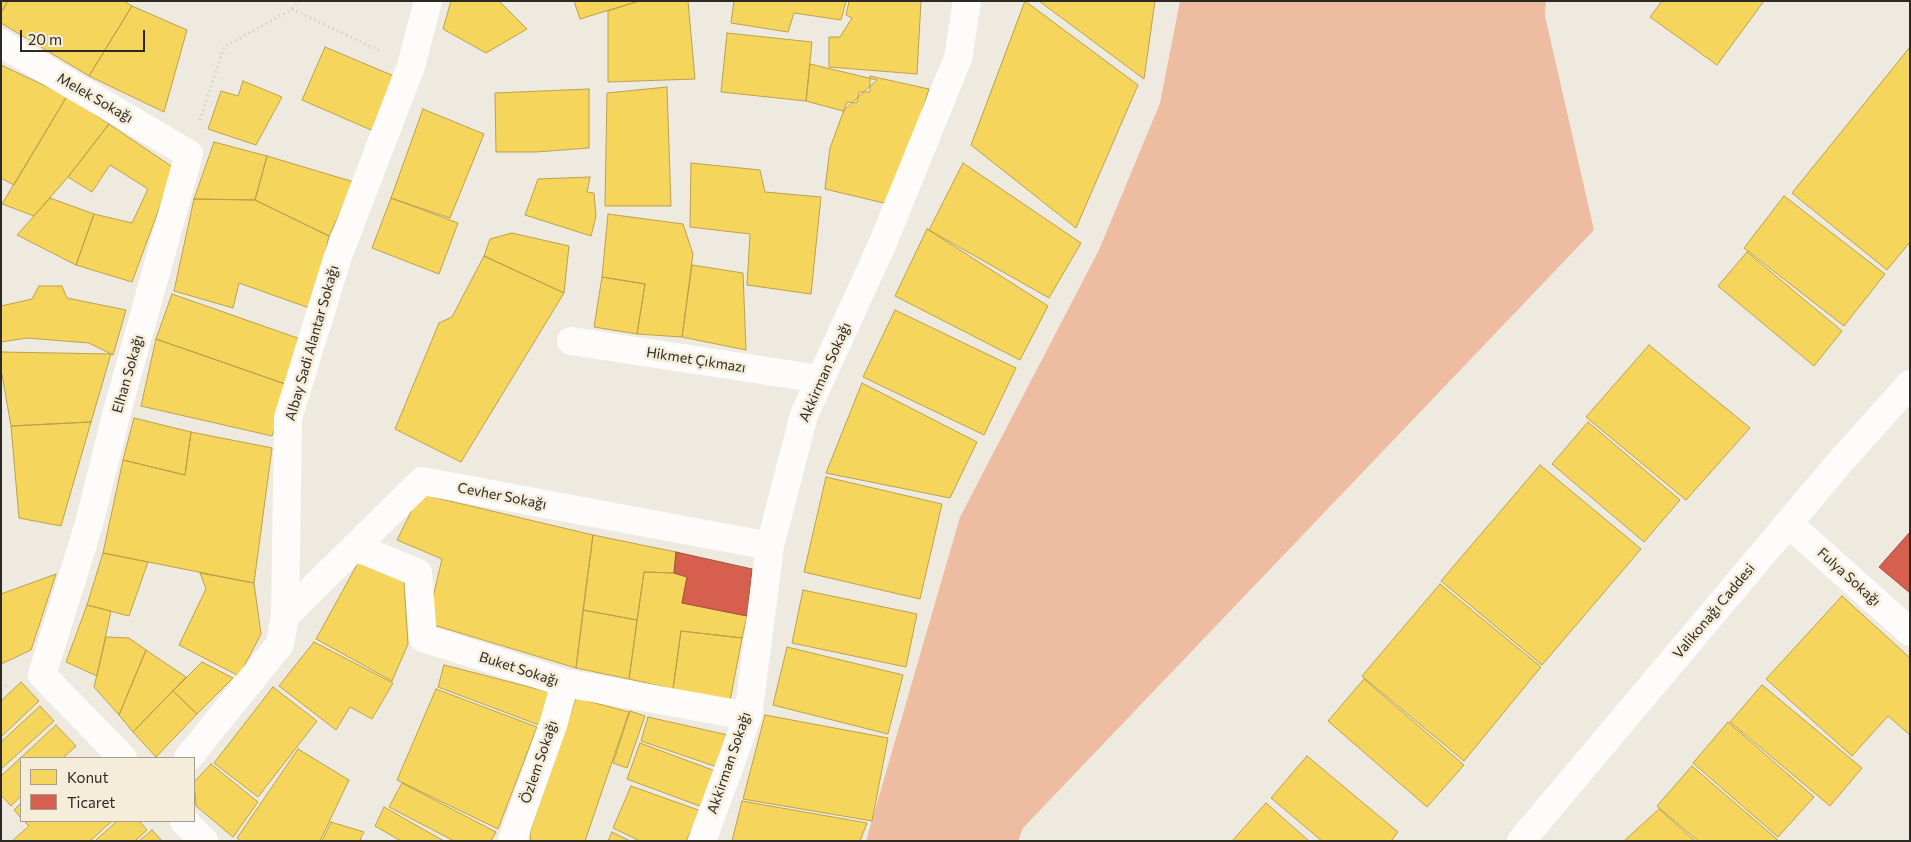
<!DOCTYPE html>
<meta charset="utf-8">
<style>
body{margin:0}
#map{position:relative;width:1911px;height:842px;overflow:hidden;background:#efeadf;font-family:Commissioner,sans-serif}
canvas{display:block}
.frame{position:absolute;inset:0;border:2px solid #2d2923;pointer-events:none}
.legend{position:absolute;left:20px;top:757px;width:175px;height:65px;box-sizing:border-box;background:#f5ecd9;border:1px solid #a59e90;margin:0;padding:6px 9px;list-style:none;font-size:15px;color:#2d2923}
.legend li{display:flex;align-items:center;gap:10px;height:25px}
.legend b{width:25px;border:1px solid #a59e90}
.scale{position:absolute;left:20px;top:30px;width:125px;height:22px;box-sizing:border-box;border:2px solid #2d2923;border-top:0;padding-left:6px;font-size:15px;line-height:18px;white-space:nowrap;color:#2d2923;-webkit-text-stroke:4px #f5ecd9;paint-order:stroke}
</style>
<div id="map">
<canvas width="1911" height="842"></canvas>
<div class="frame"></div>
<ul class="legend">
<li><b style="height:14px;background:#f6d55c"></b>Konut</li>
<li><b style="height:14px;background:#d6604d"></b>Ticaret</li>
</ul>
<div class="scale">20 m</div>
</div>
<script>
const context = document.querySelector('canvas').getContext('2d');
context.lineJoin = 'round';
function fillPath(path, color) {
  context.fillStyle = color;
  context.fill(path, 'evenodd');
}
function poly(rows) {
  const path = new Path2D();
  for (const r of rows) {
    path.moveTo(r[0], r[1]);
    for (let i = 2; i < r.length; i += 2) path.lineTo(r[i], r[i + 1]);
  }
  return path;
}
function stroke(path, color, width, dash) {
  context.strokeStyle = color;
  context.lineWidth = width;
  context.lineCap = dash ? 'butt' : 'round';
  context.setLineDash(dash || []);
  context.stroke(path);
}
function write(font, color, halo, rows, align = 'center') {
  context.font = font + ' Commissioner,sans-serif';
  context.lineWidth = 5;
  context.setLineDash([]);
  context.textBaseline = 'middle';
  context.strokeStyle = halo;
  context.fillStyle = color;
  for (const [text, x, y, turn = 0] of rows) {
    context.save();
    context.translate(x, y);
    context.rotate((+turn || 0) * Math.PI / 180);
    context.textAlign = isNaN(turn) ? turn : align;
    if (halo) context.strokeText(text, 0, 0);
    context.fillText(text, 0, 0);
    context.restore();
  }
}
fillPath(poly([
 [1180,1,1546,1,1545,16,1594,230,1023,828,1018,841,866,841,960,517,1099,250,1160,103]
]), '#eebca1');
const homes = poly([
 [1,1,8,1,1,13,1,1],
 [8,1,124,1,132,6,89,76,1,23,1,13,8,1],
 [451,1,499,1,527,29,486,53,443,29,451,1],
 [574,1,639,1,580,19,574,1],
 [639,1,688,1,695,79,608,82,608,11,639,1],
 [734,1,846,1,841,20,794,13,788,32,731,23,734,1],
 [849,1,921,1,917,74,829,67,829,37,840,37,852,18,846,15,849,1],
 [1025,1,1138,85,1076,228,971,145,1025,1],
 [1039,1,1155,1,1144,79,1039,1],
 [1662,1,1764,1,1717,65,1650,17,1662,1],
 [132,6,187,30,164,112,89,76,132,6],
 [727,33,812,42,806,101,721,92,727,33],
 [325,47,401,79,378,133,302,100,325,47],
 [1910,47,1910,242,1887,270,1792,193,1910,47],
 [810,64,877,80,843,111,806,101,810,64],
 [1,65,67,96,14,185,1,178,1,65],
 [870,76,929,89,892,205,825,189,830,148,847,102,857,103,859,92,870,92,870,76],
 [243,81,282,97,256,145,208,129,221,91,238,96,243,81],
 [667,87,671,206,605,206,607,93,667,87],
 [589,89,589,148,536,152,496,152,495,93,589,89],
 [67,96,109,124,68,177,34,216,2,204,67,96],
 [423,109,484,134,450,218,391,198,423,109],
 [109,124,174,168,132,282,76,265,94,214,132,223,148,189,110,165,92,192,68,177,109,124],
 [214,142,267,156,255,200,194,199,214,142],
 [267,156,354,182,329,236,255,200,267,156],
 [691,163,760,170,765,192,821,197,811,294,747,285,750,234,690,227,691,163],
 [963,163,1081,243,1049,298,929,230,963,163],
 [590,177,587,192,594,193,596,216,591,236,525,215,538,179,590,177],
 [1784,196,1885,274,1844,326,1744,248,1784,196],
 [50,198,94,214,76,265,17,235,50,198],
 [391,198,458,223,439,274,372,248,391,198],
 [194,199,255,200,329,236,312,309,239,283,233,308,174,291,194,199],
 [608,214,683,224,693,254,682,337,637,334,645,284,602,277,608,214],
 [927,229,1048,306,1020,360,895,296,927,229],
 [512,233,569,246,564,293,484,256,490,239,512,233],
 [1747,252,1842,331,1814,366,1718,286,1747,252],
 [484,256,564,293,461,462,395,429,439,323,452,317,484,256],
 [692,265,743,273,746,350,682,337,692,265],
 [602,277,645,284,637,334,594,327,602,277],
 [39,286,62,286,67,298,126,310,113,355,89,343,27,338,1,342,1,306,32,299,39,286],
 [172,294,306,341,291,386,156,339,172,294],
 [895,310,1016,368,984,435,863,377,895,310],
 [156,339,291,386,272,436,141,406,156,339],
 [1649,345,1750,428,1686,500,1586,417,1649,345],
 [1,352,111,354,91,422,11,426,1,369,1,352],
 [862,383,977,442,950,498,826,473,862,383],
 [134,418,191,432,185,475,123,460,134,418],
 [91,422,61,526,19,518,11,426,91,422],
 [1588,422,1680,500,1644,542,1552,464,1588,422],
 [191,432,272,448,254,583,103,553,123,460,185,475,191,432],
 [1540,465,1641,549,1542,665,1441,581,1540,465],
 [826,477,942,504,920,599,804,572,826,477],
 [420,494,593,535,576,668,427,623,442,559,397,540,420,494],
 [593,535,676,552,674,573,644,572,637,620,583,610,593,535],
 [103,553,148,562,129,616,87,605,103,553],
 [358,563,404,582,408,644,392,681,316,639,358,563],
 [644,572,674,573,687,577,682,603,747,616,742,638,681,631,673,689,629,679,644,572],
 [200,573,254,583,261,634,239,676,179,645,206,589,200,573],
 [56,574,31,650,1,664,1,594,56,574],
 [1440,584,1541,667,1464,761,1362,676,1440,584],
 [803,590,917,614,906,667,792,643,803,590],
 [1842,596,1910,658,1910,735,1888,716,1852,756,1766,679,1842,596],
 [87,605,111,611,97,676,66,662,87,605],
 [583,610,637,620,629,679,576,668,583,610],
 [681,631,742,638,730,701,673,689,681,631],
 [106,637,129,638,146,650,119,715,94,687,106,637],
 [314,642,393,683,372,719,350,707,336,730,279,686,314,642],
 [787,647,903,675,888,734,773,705,787,647],
 [146,650,186,677,133,732,119,715,146,650],
 [202,662,233,678,197,714,173,691,202,662],
 [444,665,549,692,539,725,438,687,444,665],
 [1364,679,1464,765,1427,807,1328,721,1364,679],
 [21,682,39,701,1,737,1,701,21,682],
 [1762,685,1862,768,1830,806,1730,722,1762,685],
 [273,687,317,721,258,797,214,763,273,687],
 [436,689,537,727,498,829,397,780,436,689],
 [173,691,197,714,156,757,133,732,173,691],
 [576,698,629,712,585,841,531,841,530,832,576,698],
 [40,706,54,721,1,769,1,742,40,706],
 [630,711,645,716,627,768,613,763,630,711],
 [765,715,888,738,872,821,743,799,765,715],
 [648,717,732,736,720,768,641,741,648,717],
 [1728,722,1814,797,1778,837,1693,763,1728,722],
 [56,725,76,746,63,758,21,758,21,796,11,806,1,795,1,776,56,725],
 [640,743,718,772,705,808,627,779,640,743],
 [298,749,349,780,320,841,240,841,237,838,298,749],
 [1307,756,1398,832,1391,841,1322,841,1271,798,1307,756],
 [211,764,258,802,233,837,196,806,194,782,211,764],
 [1692,766,1779,841,1698,841,1657,806,1692,766],
 [402,783,496,832,491,841,454,841,389,807,402,783],
 [631,786,701,811,686,841,640,841,613,828,631,786],
 [742,801,867,823,860,841,732,841,742,801],
 [21,803,21,818,14,810,21,803],
 [1266,803,1309,841,1232,841,1266,803],
 [384,807,444,841,401,841,375,826,384,807],
 [1659,809,1695,841,1624,841,1659,809],
 [24,821,112,821,90,841,12,841,29,826,24,821],
 [117,821,139,821,147,830,135,841,95,841,117,821],
 [331,822,364,832,360,839,363,841,322,841,331,822],
 [152,830,162,841,139,841,152,830],
 [612,832,630,841,608,841,612,832]
]);
fillPath(homes, '#f6d55c');
stroke(homes, '#baa14b', 1);
const shops = poly([
 [1910,532,1910,593,1879,567,1910,532],
 [676,552,752,569,747,616,682,603,687,577,674,573,676,552]
]);
fillPath(shops, '#d6604d');
stroke(shops, '#a35040', 1);
stroke(poly([
 [292,9,380,51],
 [200,120,224,47,292,9,300,1],
 [1,689,9,684]
]), '#cac9c5', 3, [1, 4]);
stroke(poly([
 [1,43,189,154,118,408,89,524,42,675,123,758],
 [571,341,820,379],
 [1788,523,1910,632],
 [355,547,418,573,423,638,565,683,748,716],
 [285,616,422,481,770,546],
 [188,758,280,644,285,616,288,418,338,256,411,66,428,1],
 [184,821,204,841],
 [512,841,554,722,565,683],
 [702,841,748,716,770,546,804,415,882,245,958,58,967,1],
 [1521,841,1840,462,1910,384]
]), '#fdfcfa', 28);
write('14px', '#2d2923', '#f5ecd9', [
 ["Melek Sokağı",95,98,30],
 ["Albay Sadi Alantar Sokağı",312,343,-74],
 ["Hikmet Çıkmazı",696,360,9],
 ["Akkirman Sokağı",825,372,-66],
 ["Elhan Sokağı",128,374,-74],
 ["Cevher Sokağı",502,496,11],
 ["Fulya Sokağı",1849,577,42],
 ["Valikonağı Caddesi",1714,611,-50],
 ["Buket Sokağı",519,669,18],
 ["Özlem Sokağı",539,762,-71],
 ["Akkirman Sokağı",729,763,-71]
]);
</script>
